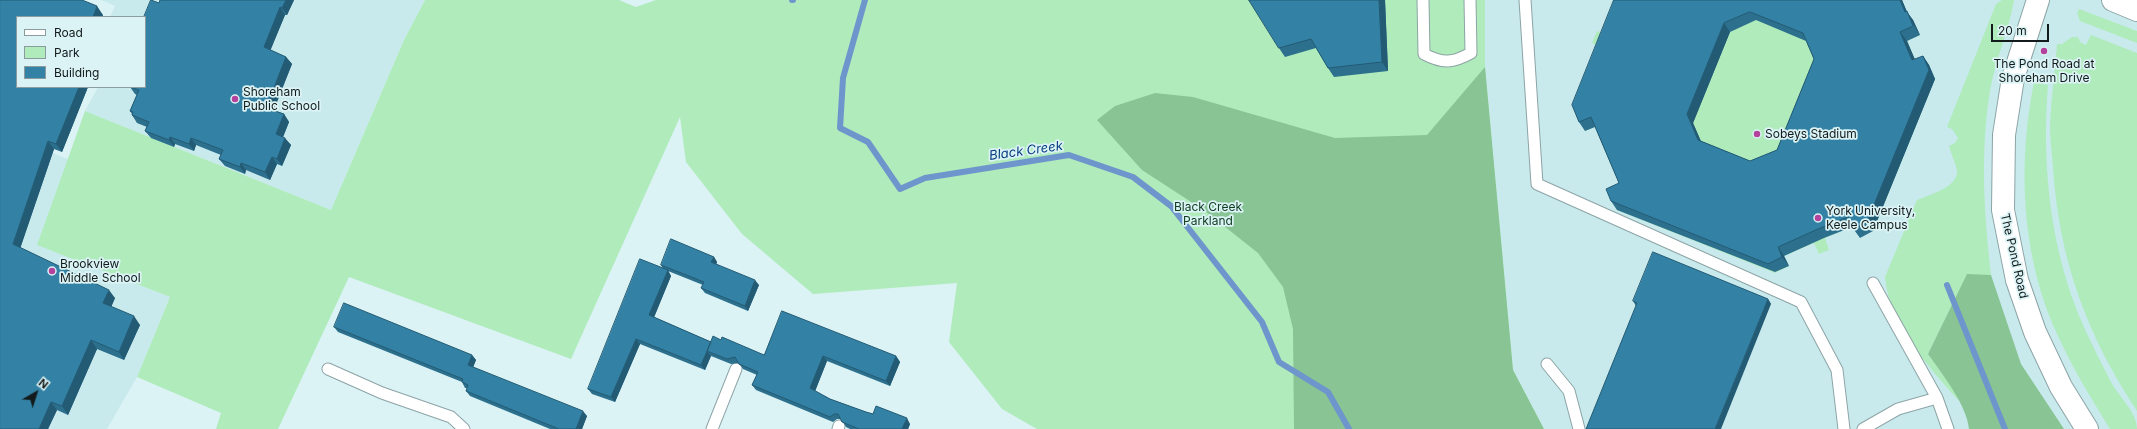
<!DOCTYPE html>
<style>
body{margin:0}
#map{position:relative;width:2137px;height:429px;overflow:hidden;background:#dbf3f5;font-family:Inter,sans-serif}
canvas{display:block}
.legend{position:absolute;left:16px;top:16px;width:130px;height:72px;box-sizing:border-box;background:#dbf3f5;border:1px solid #8b9c9e;margin:0;padding:5px 7px;list-style:none;font-size:12px;color:#121a1b}
.legend li{display:flex;align-items:center;gap:8px;height:20px}
.legend b{width:20px;border:1px solid #8b9c9e}
.north{position:absolute;left:16px;top:373px;width:40px;height:40px;-webkit-text-stroke:3px #dbf3f5;paint-order:stroke;rotate:39deg;font-size:11px;font-weight:700;line-height:16px;text-align:center;color:#121a1b}
.north::after{content:'';display:block;margin:auto;width:14px;height:18px;background:#121a1b;clip-path:polygon(50% 0,100% 100%,50% 72%,0 100%)}
.scale{position:absolute;left:1991px;top:24px;width:58px;height:18px;box-sizing:border-box;border:2px solid #121a1b;border-top:0;padding-left:5px;font-size:12px;line-height:14px;white-space:nowrap;color:#121a1b;-webkit-text-stroke:3px #dbf3f5;paint-order:stroke}
</style>
<div id="map">
<canvas width="2137" height="429"></canvas>
<ul class="legend">
<li><b style="height:5px;background:#fff"></b>Road</li>
<li><b style="height:11px;background:#b0ebbb"></b>Park</li>
<li><b style="height:11px;background:#3382a5"></b>Building</li>
</ul>
<div class="north">N</div>
<div class="scale">20 m</div>
</div>
<script>
const ctx = document.querySelector('canvas').getContext('2d');
ctx.lineJoin = 'round';
function fillPath(path, color) { ctx.fillStyle = color; ctx.fill(path, 'evenodd'); }
function trace(path, color, width, dash) { ctx.strokeStyle = color; ctx.lineWidth = width; ctx.lineCap = dash ? 'butt' : 'round'; ctx.setLineDash(dash || []); ctx.stroke(path); }
function label(font, color, halo, rows, align = 'center') {
  ctx.font = font + ' Inter,sans-serif'; ctx.lineWidth = 3.5; ctx.setLineDash([]); ctx.textBaseline = 'middle'; ctx.strokeStyle = halo; ctx.fillStyle = color; for (const [text, x, y, turn = 0] of rows) {
    ctx.save(); ctx.translate(x, y); ctx.rotate((+turn || 0) * Math.PI / 180); ctx.textAlign = isNaN(turn) ? turn : align; if (halo) ctx.strokeText(text, 0, 0); ctx.fillText(text, 0, 0); ctx.restore();
  }
}
fillPath(new Path2D(`
 M101 0H425L404 40 331 210 85 111 98 87H145V17H110L115 6Z
 M1485 0H2137V429H1544L1513 370 1485 67Z
 M0 132 68 159 38 245 170 297 137 377 107 429H0Z`), '#c8eaed');
fillPath(new Path2D(`
 M425 0H619L636 7 656 0H1485V67L1513 370 1544 429H1037L1002 409 949 342 957 283 813 294 742 234 686 162 680 117 571 359 349 277 278 429H216L221 413 137 377 170 297 37 245 85 111 331 210 404 40Z
 M1625 0 1901 25 1913 20 1920 35 1907 41 1919 69 1935 79 1873 231 1854 226 1825 238 1829 250 1819 254 1814 243 1784 256 1789 266 1775 273 1617 210 1612 198 1625 192 1597 126 1585 131 1578 113 1604 48 1592 43 1597 31 1610 36Z
 M2002 0H2014C2009 31 1995 60 1990 91 1980 152 1984 213 1991 275H1967L1928 354 1955 391 1958 400C1927 364 1890 327 1885 277L1917 200C1929 195 1959 187 1957 170 1955 162 1951 154 1949 146L1955 143 1958 138 1952 129 1947 127 1996 4Z
 M2079 9 2137 31V43L2080 21 2077 13Z
 M2091 35 2137 53V411C2087 335 2059 260 2053 168 2052 154 2050 140 2050 126 2051 99 2055 71 2057 44H2062L2072 37H2078L2080 42 2086 45Z
 M2034 82 2048 85C2042 160 2049 237 2076 308 2086 334 2099 358 2111 382 2119 397 2137 412 2137 429H2110C2089 395 2069 362 2053 325 2021 249 2018 162 2034 82Z`), '#b0ebbb');
fillPath(new Path2D(`
 M1485 67 1513 370 1544 429H1294L1293 329 1283 287 1258 253 1205 211 1142 170 1097 120 1115 106 1155 93 1193 97 1335 138 1427 135Z
 M1967 274 1991 275 2021 364 2064 429H1969C1967 405 1942 374 1928 354Z`), '#88c494');
trace(new Path2D(`
 M792 0H793
 M865 0 843 78 840 128 868 142 900 189 925 178 1069 155 1133 177 1171 206 1262 322 1279 362 1328 392 1349 429
 M1947 285 2005 429`), '#6e95cc', 6);
const lane = new Path2D(`
 M1423 0 1424 54C1443 64 1453 63 1471 53L1470 0
 M1525 0 1537 184 1801 302 1837 370 1844 429
 M1873 283 1937 398 1948 429
 M1547 364 1569 391 1579 429
 M328 369 382 393 451 417 464 429
 M712 429 736 369
 M838 429 839 426
 M1863 429 1898 409 1937 398`);
const street = new Path2D(`
 M2113 0 2137 10`);
const secondary = new Path2D(`
 M2038 0 2013 78 2004 135 2003 210 2017 280 2035 332 2061 387 2087 429`);
trace(lane, '#8da4a6', 13);
trace(street, '#8da4a6', 24);
trace(secondary, '#8da4a6', 24);
trace(lane, '#fff', 11);
trace(street, '#fff', 22);
trace(secondary, '#fff', 22);
fillPath(new Path2D(`
 M0 0 103 15 102 17H17V87H88L62 152 54 149 20 248 115 298 111 307 140 325 124 360 97 349 68 415 57 410 48 429H0Z
 M294 0 287 15H285L270 50 286 57 292 64 273 110 284 114 289 122 283 137 291 145 282 166 277 164 270 180 246 170 245 174 225 166 219 159 221 155 196 145 194 151 175 144 174 147 151 138 145 131 147 127 137 123 132 115V114L130 111 137 95 135 94 130 87H145L159 3Z
 M1249 0H1385L1388 71 1334 77 1328 68 1316 48 1285 57 1279 48Z
 M1614 0H1902L1907 12 1913 20 1920 35 1907 41 1915 60 1923 56 1929 65 1935 79 1873 231 1860 238 1852 227 1824 238 1784 256 1789 266 1775 272 1617 210 1611 201 1619 183 1595 127 1585 131 1579 122ZM1756 20 1806 41 1814 59 1777 150 1750 161 1701 141 1693 123 1730 32Z
 M714 257 717 262 716 264 759 285 748 311 705 293 701 288 703 285 668 271 671 276 654 317 711 342 721 340 764 355 896 356 900 362 890 386 827 361 815 391 830 399 866 412 910 424 908 429H850L846 427 841 419H837L833 422 756 390 752 385 757 375 743 369 739 363 731 364 711 356 705 370 640 344 615 402 592 394 588 389 663 269 661 265Z
 M1768 299 1771 304 1636 306 1633 301Z
 M334 327 472 355 476 360 473 367 587 416 582 429H550L470 396 466 391 467 388H465L462 382 338 332Z`), '#2c708e');
fillPath(new Path2D(`
 M286 0H294L287 15 282 8Z
 M1379 0H1385L1388 71 1382 62Z
 M1900 0H1902L1907 12 1913 20 1920 35 1905 12Z
 M97 6 103 15 102 17H93Z
 M280 7 285 15 269 54 264 47Z
 M1724 23 1730 32 1693 123 1704 149 1698 140 1687 114Z
 M1900 32 1907 41 1919 69 1912 60Z
 M1923 56 1929 65 1935 79 1873 231 1867 222Z
 M286 57 292 64 272 115 266 108Z
 M79 87H88L62 152 56 144Z
 M284 114 289 122 281 142 276 134Z
 M170 137 175 144 174 147 169 140Z
 M191 138 196 145 194 151 189 144Z
 M285 138 291 145 282 166 277 159Z
 M48 141 54 149 19 252 13 244Z
 M272 157 277 164 270 180 265 172Z
 M241 163 246 170 245 174 240 167Z
 M1778 247 1784 256 1789 266 1782 257Z
 M714 257 717 262 715 268 711 262Z
 M668 270 671 276 653 320 649 315Z
 M755 280 759 285 748 311 745 306Z
 M109 290 115 298 109 312 103 303Z
 M1768 299 1771 304 1721 429H1715Z
 M134 316 140 325 124 360 119 352Z
 M636 339 640 344 615 402 611 397Z
 M91 340 97 349 68 415 62 406Z
 M711 342 707 351 711 356 705 370 701 365Z
 M472 355 476 360 472 370 468 365Z
 M823 356 827 361 814 394 810 388Z
 M896 356 900 362 890 386 886 381Z
 M51 402 57 410 48 429H39Z
 M583 411 587 416 582 429H576Z
 M907 418 910 424 908 429H902Z`), '#245b74');
const building = new Path2D(`
 M0 0H82L97 6 93 17H17V87H79L56 144 48 141 13 244 109 290 103 303 134 316 119 352 91 340 62 406 51 402 39 429H0Z
 M151 0 159 3 160 0H286L282 8 280 7 264 47 286 57 266 108 284 114 276 134 285 138 277 159 272 157 265 172 241 163 240 167 219 159 223 150 191 138 189 144 170 137 169 140 145 131 149 122 132 115 133 112 130 111 139 90 130 87H145V17H144Z
 M1249 0H1379L1382 62 1328 68 1311 39 1279 48Z
 M1614 0H1900L1905 12 1907 11 1913 26 1900 32 1912 60 1923 56 1929 70 1867 222 1853 229 1848 217 1818 229 1778 247 1782 257 1768 264 1611 201 1606 189 1619 183 1591 117 1579 122 1572 105ZM1750 12 1803 33 1814 59 1777 150 1750 161 1698 140 1687 114 1724 23Z
 M671 239 714 257 711 262 755 280 745 306 701 288 704 282 661 265Z
 M1653 252 1768 299 1715 429H1586L1637 303 1633 301Z
 M640 259 668 270 649 315 711 342 701 365 636 339 611 397 588 389Z
 M344 303 472 355 468 365 583 411 576 429H559L466 391 468 385 462 382 463 379 334 327Z
 M782 311 896 356 886 381 823 356 810 388 830 399 866 412 873 414 876 406 907 418 902 429H859L842 422 838 414H834L830 417 752 385 758 372 739 364 735 357 727 359 707 351 713 336 721 340 722 337 764 355Z`);
fillPath(building, '#3382a5');
trace(building, '#245b74', 1);
for (const [x, y, r, color] of [
 [2044,51,4,"#b4429c"],
 [235,99,4,"#b4429c"],
 [1757,134,4,"#b4429c"],
 [1818,218,4,"#b4429c"],
 [52,271,4,"#b4429c"]
]) { const dot = new Path2D(); dot.arc(x, y, r, 0, 2 * Math.PI); ctx.fillStyle = color; ctx.fill(dot); trace(dot, '#dbf3f5', 1.5); }
label('12px', '#121a1b', '#dbf3f5', [
 ["The Pond Road at",2044,64,"center"],
 ["Shoreham Drive",2044,78,"center"],
 ["Shoreham",243,92],
 ["Public School",243,106],
 ["Sobeys Stadium",1765,134],
 ["York University,",1826,211],
 ["Keele Campus",1826,225],
 ["Brookview",60,264],
 ["Middle School",60,278]
], 'left');
label('12px', '#0c3a1b', '#dbf3f5', [
 ["Black Creek",1208,207],
 ["Parkland",1208,221]
]);
label('12px', '#121a1b', '#dbf3f5', [
 ["The Pond Road",2014,256,77]
]);
label('italic 13px', '#073d7f', '#dbf3f5', [
 ["Black Creek",1026,151,-8]
]);
</script>
